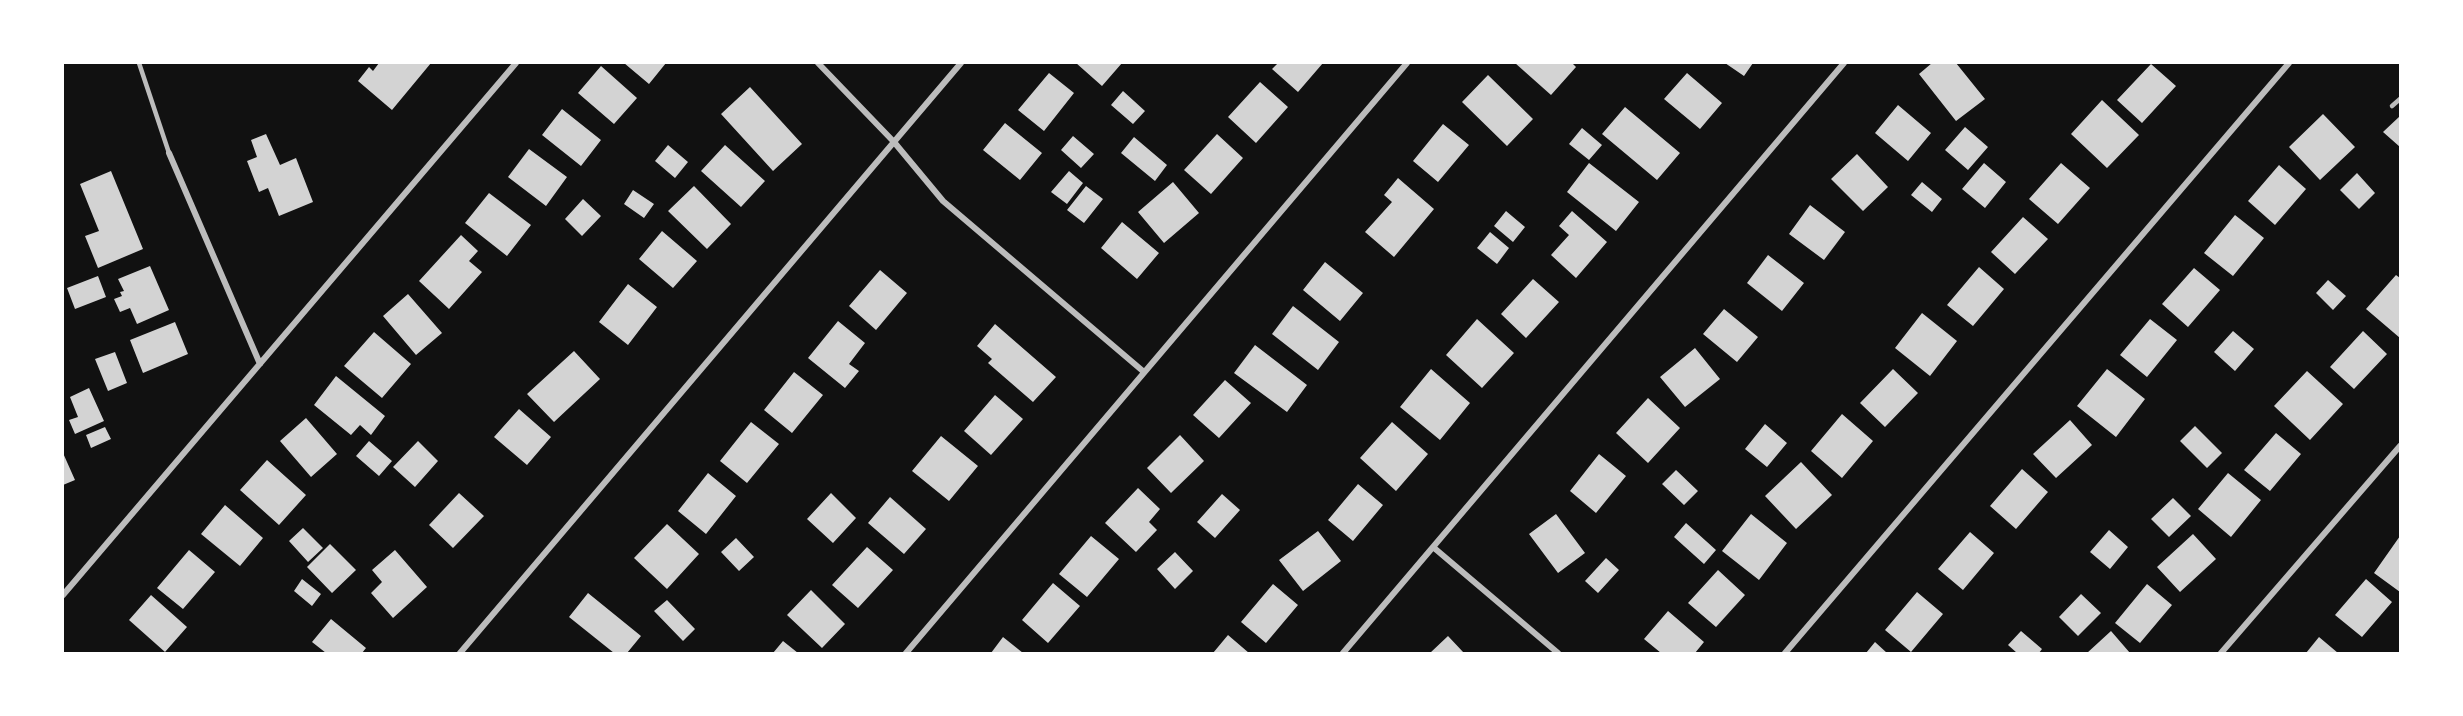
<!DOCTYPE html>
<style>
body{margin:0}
#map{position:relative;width:2463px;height:716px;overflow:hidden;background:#111;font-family:"Fira Sans",sans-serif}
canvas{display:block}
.frame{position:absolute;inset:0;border:64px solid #fff;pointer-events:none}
</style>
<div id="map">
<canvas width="2463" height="716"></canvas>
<div class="frame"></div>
</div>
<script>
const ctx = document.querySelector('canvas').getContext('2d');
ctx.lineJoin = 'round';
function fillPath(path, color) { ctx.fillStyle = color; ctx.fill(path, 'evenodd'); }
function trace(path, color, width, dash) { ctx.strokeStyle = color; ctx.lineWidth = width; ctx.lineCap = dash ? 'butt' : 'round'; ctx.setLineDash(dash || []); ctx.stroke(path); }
fillPath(new Path2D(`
 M379 63H431L392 110 358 81 369 67 373 71Z
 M624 63H666L649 84Z
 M1076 63H1122L1102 86Z
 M1278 63H1323L1298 92 1272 69Z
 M1515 63H1572L1576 67 1551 95Z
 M1725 63H1753L1744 76Z
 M1932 63H1956L1985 99 1956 121 1919 74Z
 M2151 64 2176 86 2142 123 2117 100Z
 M601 66 637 98 614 124 578 93Z
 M1049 73 1074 93 1044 131 1018 110Z
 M1687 73 1722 103 1700 129 1664 99Z
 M1488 75 1533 119 1507 146 1462 102Z
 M1260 82 1288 107 1256 143 1228 117Z
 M750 87 802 144 773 171 721 114Z
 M1123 91 1145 111 1133 124 1111 105Z
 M2102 100 2139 135 2107 168 2071 134Z
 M1898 105 1931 133 1908 161 1875 133Z
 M1625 107 1680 153 1657 180 1602 134Z
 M562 109 601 140 581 166 542 135Z
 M2323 114 2355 147 2320 180 2289 147Z
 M2400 116V147L2383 132Z
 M1005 123 1042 153 1020 180 983 150Z
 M1443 124 1469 145 1438 182 1413 161Z
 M1965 127 1988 147 1968 170 1945 150Z
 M1582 128 1602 145 1589 160 1569 144Z
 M266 134 280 165 296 158 313 202 279 216 268 188 259 192 247 161 257 157 251 140Z
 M1217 134 1243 158 1211 194 1184 170Z
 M1073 136 1094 154 1081 168 1061 150Z
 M1134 137 1167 165 1155 181 1121 153Z
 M668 145 688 162 675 178 655 161Z
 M725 145 765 181 741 207 701 171Z
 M529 149 567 177 546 206 508 177Z
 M1857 154 1888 187 1863 211 1831 179Z
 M1589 163 1639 202 1616 231 1567 192Z
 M1984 163 2006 182 1985 208 1962 189Z
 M2061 163 2090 188 2058 224 2029 199Z
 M2279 165 2306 189 2275 225 2248 201Z
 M111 171 143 249 98 268 85 236 99 231 80 184Z
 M1069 171 1083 183 1067 204 1051 192Z
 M2357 173 2375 193 2359 209 2340 190Z
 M1398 178 1434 209 1394 257 1365 232 1392 202 1384 195Z
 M1173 182 1199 213 1164 243 1138 212Z
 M1922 182 1942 199 1932 212 1911 195Z
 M694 186 731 224 707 249 668 211Z
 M1086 186 1103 199 1084 223 1067 210Z
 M633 190 654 204 644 218 624 204Z
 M489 193 531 225 507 256 465 223Z
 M583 199 601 216 582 236 565 219Z
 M1810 205 1845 232 1824 260 1789 234Z
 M1506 211 1525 227 1513 242 1494 226Z
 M1572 211 1607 242 1576 278 1551 255 1569 235 1559 226Z
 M2235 215 2264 238 2233 276 2204 253Z
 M2023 217 2048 239 2015 274 1991 252Z
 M1122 222 1159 253 1137 279 1101 248Z
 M662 231 697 261 673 288 639 259Z
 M1490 232 1509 248 1497 264 1477 248Z
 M461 235 478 251 469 261 482 272 449 309 419 281Z
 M1768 255 1804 283 1782 311 1747 283Z
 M1325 262 1363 293 1340 321 1303 290Z
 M150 266 169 310 137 324 130 308 120 312 114 299 122 296 120 292 124 291 118 279Z
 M1979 267 2004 289 1973 326 1947 305Z
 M2194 268 2220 290 2188 327 2162 304Z
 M880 270 907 293 876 330 849 306Z
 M2396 275 2400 278V338L2366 309Z
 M98 276 106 297 75 309 67 288Z
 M1533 279 1559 302 1526 338 1501 314Z
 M2328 280 2346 296 2333 310 2316 293Z
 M628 284 657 307 628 345 599 322Z
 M408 294 442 333 416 355 383 316Z
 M1293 306 1339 342 1318 370 1272 334Z
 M1724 309 1758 337 1737 362 1703 334Z
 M1922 313 1957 341 1930 376 1895 348Z
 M1477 319 1514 353 1482 388 1446 355Z
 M2150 319 2177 340 2147 377 2120 355Z
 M838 321 865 343 849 364 859 371 845 388 808 358Z
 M175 322 188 354 143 373 130 340Z
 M995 324 1056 377 1033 402 988 363 992 359 977 346Z
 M2233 331 2254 349 2235 371 2214 352Z
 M2363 331 2387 354 2354 389 2330 367Z
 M374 332 411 364 382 398 344 366Z
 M1255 345 1307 385 1287 412 1234 373Z
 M1695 348 1720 379 1685 407 1660 377Z
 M574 351 600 379 554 422 527 394Z
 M115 352 127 383 108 391 95 359Z
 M1431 369 1470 403 1440 440 1400 407Z
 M1893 369 1918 393 1885 427 1860 403Z
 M2107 369 2145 399 2116 437 2077 406Z
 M2307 371 2343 404 2310 440 2274 406Z
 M794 372 823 395 792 433 764 410Z
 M336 376 385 416 371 435 360 425 351 435 314 405Z
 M1225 380 1251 403 1219 438 1193 415Z
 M89 388 104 421 75 434 69 420 78 417 70 397Z
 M995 395 1023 419 991 455 964 431Z
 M1648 398 1680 428 1648 463 1616 433Z
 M519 409 551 437 527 465 494 437Z
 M1842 414 1873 441 1842 478 1811 451Z
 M306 418 337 454 311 477 280 441Z
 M2070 420 2092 445 2056 478 2033 454Z
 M751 422 779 444 747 483 720 461Z
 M1392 422 1428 454 1396 491 1360 458Z
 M1765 424 1787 443 1767 467 1745 449Z
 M2195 426 2222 453 2207 468 2180 441Z
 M105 427 111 439 91 448 86 435Z
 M2276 433 2301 454 2270 491 2244 470Z
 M1180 435 1204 461 1171 493 1147 468Z
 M941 436 978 466 949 501 912 471Z
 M369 441 392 461 379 476 356 456Z
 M418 441 438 461 415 487 393 467Z
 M63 453 75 480 63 485Z
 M1599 454 1626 476 1596 513 1570 491Z
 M267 460 306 495 279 525 240 490Z
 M1801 462 1832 495 1796 529 1765 496Z
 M2022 469 2048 492 2016 529 1990 506Z
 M1676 470 1698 491 1684 505 1662 484Z
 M708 473 736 496 706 534 678 511Z
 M2228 473 2261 500 2231 537 2198 509Z
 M1358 484 1383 505 1353 541 1328 520Z
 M1138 488 1160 509 1149 522 1157 530 1136 552 1105 523Z
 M459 493 484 516 453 548 429 525Z
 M831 493 856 518 833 543 807 519Z
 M1222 494 1240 510 1215 538 1197 522Z
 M890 497 926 529 904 554 868 523Z
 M2173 498 2191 516 2169 537 2151 519Z
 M225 505 263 538 240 566 201 534Z
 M1556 514 1585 553 1558 573 1529 534Z
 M1751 514 1787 543 1759 580 1722 551Z
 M1686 523 1716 550 1704 564 1674 537Z
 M667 524 699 554 667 589 634 558Z
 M303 528 323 548 308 562 289 541Z
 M2109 530 2128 547 2110 569 2090 552Z
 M1318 531 1341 561 1303 591 1279 560Z
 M1970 532 1994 553 1963 590 1938 569Z
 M2193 534 2216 559 2180 592 2157 567Z
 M1091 536 1119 559 1087 597 1059 574Z
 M2400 536V592L2374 573Z
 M736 538 754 557 739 571 721 552Z
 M330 544 356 570 332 593 307 567Z
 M867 547 893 570 858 608 832 585Z
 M189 550 215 572 183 609 157 588Z
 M395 550 427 587 393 618 371 593 382 582 372 570Z
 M1175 552 1193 571 1175 589 1157 569Z
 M1606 558 1619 570 1598 593 1585 581Z
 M1718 570 1745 595 1716 627 1688 603Z
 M302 579 321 594 312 606 294 591Z
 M2366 579 2392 602 2362 637 2335 615Z
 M1053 583 1080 606 1048 643 1022 620Z
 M1273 584 1298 605 1266 643 1241 622Z
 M2147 584 2172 605 2140 643 2115 623Z
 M811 590 845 624 822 648 787 615Z
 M1917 592 1943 614 1911 652 1885 630Z
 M588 593 641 636 627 653H614L569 617Z
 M2081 594 2101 613 2078 636 2059 617Z
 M151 595 187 627 165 652 129 620Z
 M667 600 695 629 683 641 654 611Z
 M1668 611 1704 642 1695 653H1661L1644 639Z
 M331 619 366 648 362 653H326L312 642Z
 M2021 631 2042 649 2039 653H2017L2008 645Z
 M2111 631 2130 653H2087Z
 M1228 635 1249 653H1213Z
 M1448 636 1464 653H1430Z
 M1003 637 1023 653H991Z
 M2319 637 2338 653H2306Z
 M783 641 798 653H773Z
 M1875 642 1887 653H1866Z`), '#d3d3d3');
trace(new Path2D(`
 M139 63 169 153
 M2392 106 2400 99`), '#bcbcbc', 4.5);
trace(new Path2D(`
 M818 63 894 142 943 201 1144 372
 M169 153 260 364
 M1433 547 1558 653
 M63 595 516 63
 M460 653 961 63
 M906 653 1407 63
 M1343 653 1844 63
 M1785 653 2289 63
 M2221 653 2400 446`), '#bcbcbc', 6);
</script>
